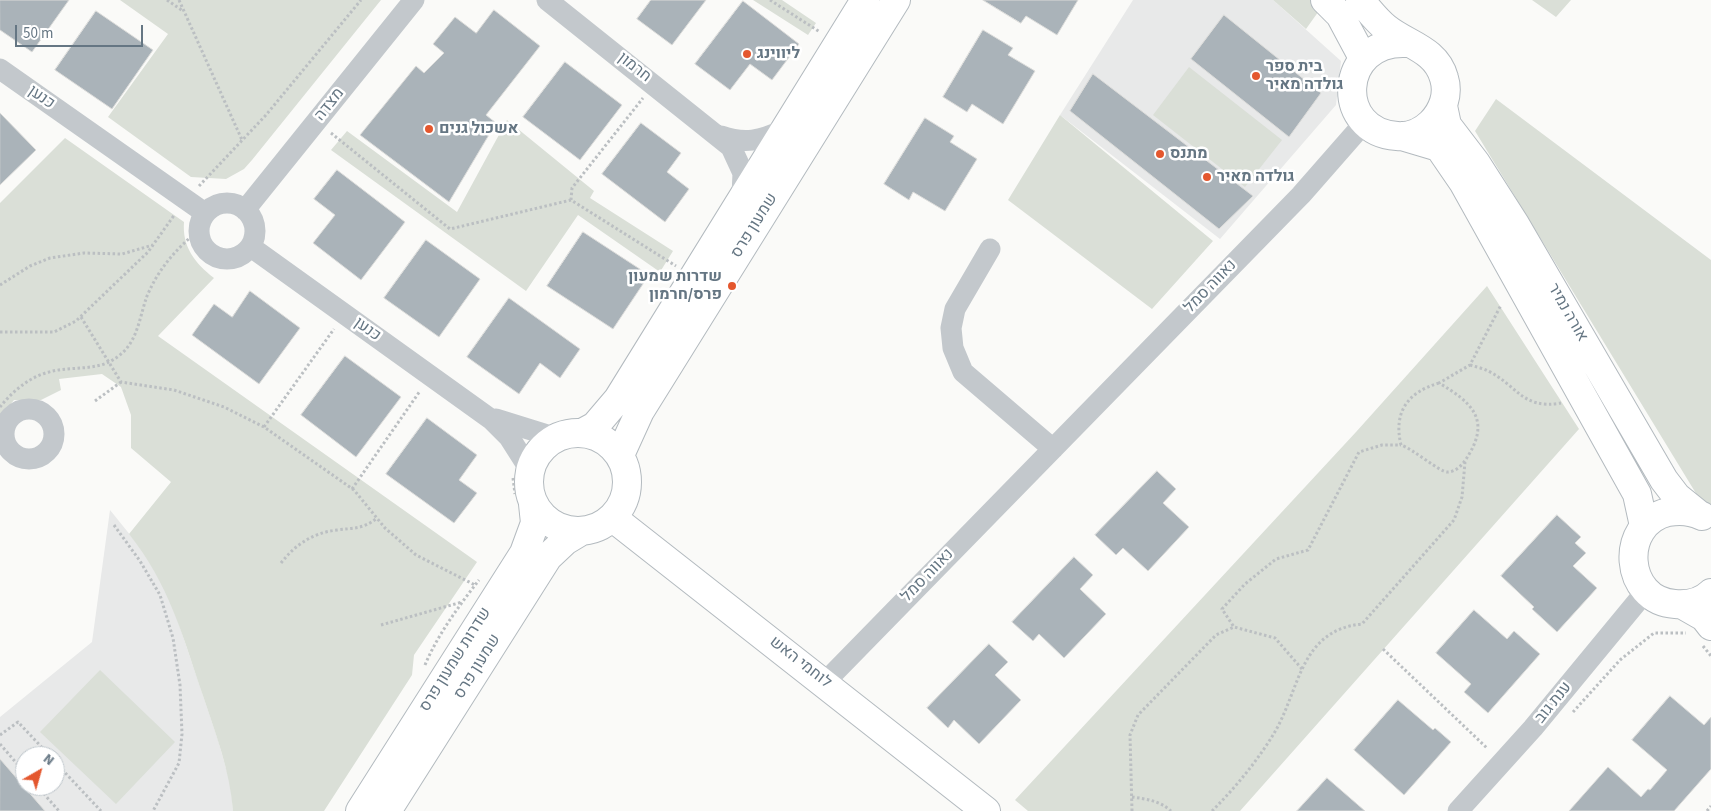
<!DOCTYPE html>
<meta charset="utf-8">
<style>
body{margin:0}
#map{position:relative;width:1711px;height:811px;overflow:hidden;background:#fafaf8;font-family:"Source Sans 3",sans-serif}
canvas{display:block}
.north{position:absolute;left:15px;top:746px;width:50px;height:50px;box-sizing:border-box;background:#fff;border:1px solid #c1c8cd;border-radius:50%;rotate:38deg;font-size:14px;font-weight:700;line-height:20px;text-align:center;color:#657683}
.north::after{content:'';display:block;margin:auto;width:18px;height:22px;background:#e4572e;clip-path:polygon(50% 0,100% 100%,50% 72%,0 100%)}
.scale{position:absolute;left:15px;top:25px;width:128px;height:22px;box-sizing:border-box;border:2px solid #657683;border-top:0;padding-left:6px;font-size:15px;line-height:18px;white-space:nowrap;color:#657683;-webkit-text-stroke:4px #fff;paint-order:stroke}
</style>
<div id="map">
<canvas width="1711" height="811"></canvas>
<div class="north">N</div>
<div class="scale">50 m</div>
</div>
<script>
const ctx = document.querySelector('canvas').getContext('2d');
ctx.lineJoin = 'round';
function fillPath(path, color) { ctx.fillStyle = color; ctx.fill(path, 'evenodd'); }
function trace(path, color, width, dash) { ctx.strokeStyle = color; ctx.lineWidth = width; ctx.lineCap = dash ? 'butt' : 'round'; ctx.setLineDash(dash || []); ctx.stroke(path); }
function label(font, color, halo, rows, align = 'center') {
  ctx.font = font + ' "Source Sans 3",Heebo,sans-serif'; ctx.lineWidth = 5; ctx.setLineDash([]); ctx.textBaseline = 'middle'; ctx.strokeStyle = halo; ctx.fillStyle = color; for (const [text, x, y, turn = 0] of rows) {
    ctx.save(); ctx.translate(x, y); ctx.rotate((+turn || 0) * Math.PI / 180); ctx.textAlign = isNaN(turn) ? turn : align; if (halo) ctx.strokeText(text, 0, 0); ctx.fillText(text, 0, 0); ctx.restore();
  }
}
fillPath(new Path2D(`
 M1133 0H1273L1341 61 1336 105 1220 239 1060 115Z
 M110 510 144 552 170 598 218 740 231 786 233 811H0V717L92 642ZM25 756H55V786H25Z`), '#e8e9e9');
fillPath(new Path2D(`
 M120 0H381L252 160 244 169 226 179 191 177 108 117 168 34Z
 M753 0H782L816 23 808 35Z
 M1273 0H1325L1326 1 1306 29Z
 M1532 0H1571L1556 17Z
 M1189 67 1282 140 1245 187 1153 115Z
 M1496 99 1711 260V518L1475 131Z
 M1060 115 1213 241 1152 309 1008 200Z
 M507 120 594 191 590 198 673 251 660 272 578 215 526 291 331 150 347 131 457 212Z
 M65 138 184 222C182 247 195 263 214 278L158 336 477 562 414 655 412 675 324 811H233C230 770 215 732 202 693 182 634 169 584 129 534L171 482 131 448V415L121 387 102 374 59 379 61 390 41 400H14L0 417V203Z
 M1487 286 1579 429 1240 811H1028L1015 800 1356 432Z
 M100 670 175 742 116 804 40 732Z`), '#dadfd7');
const building = new Path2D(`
 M0 0H69L32 52 0 30Z
 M651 0H706L672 45 637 19Z
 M983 0H1078L1057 35 1026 16 1021 23Z
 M743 1 799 44 772 80 750 64 730 90 695 64Z
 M494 10 540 46 486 115 496 123 449 202 360 135 416 66 424 73 444 53 433 44 455 17 476 33Z
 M96 11 153 50 112 109 55 70Z
 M1224 15 1321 93 1289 137 1191 59Z
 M983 30 1013 48 1008 55 1035 71 1003 124 972 104 967 112 943 97Z
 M565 62 622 105 580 160 523 117Z
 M1093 74 1253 196 1219 229 1070 111Z
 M0 113 36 150 0 185Z
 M925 118 954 136 950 142 977 159 945 211 913 192 909 200 884 184Z
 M641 123 681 153 667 172 689 189 665 222 602 174Z
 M337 170 405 222 361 280 313 243 335 215 314 199Z
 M583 232 649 275 613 329 547 286Z
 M426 240 480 279 439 337 384 298Z
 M250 291 300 328 259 384 192 335 214 304 232 317Z
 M509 298 580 349 560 378 540 363 519 394 467 357Z
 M345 356 401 397 356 457 301 415Z
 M427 418 477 455 459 480 477 493 454 523 386 474Z
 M1157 471 1176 489 1163 503 1189 527 1148 571 1123 548 1116 555 1095 535Z
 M1557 515 1581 537 1575 543 1586 553 1573 566 1597 588 1557 632 1532 609 1534 607 1501 576Z
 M1074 557 1093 575 1080 589 1106 614 1064 658 1039 634 1033 641 1012 622Z
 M1474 610 1507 639 1514 631 1540 654 1488 713 1464 692 1471 684 1436 653Z
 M989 644 1008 662 995 675 1021 700 979 744 954 720 948 728 927 708Z
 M1670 696 1704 725 1711 717V769L1674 811H1569L1608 767 1641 797 1648 789 1650 790 1667 770 1632 740Z
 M1398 700 1433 730 1435 728 1451 742 1404 795 1354 750Z
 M0 759 45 811H0Z
 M1327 778 1365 811H1297Z`);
fillPath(building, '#aab3b9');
trace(building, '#dcdcda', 1);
const secondary = new Path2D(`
 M1325 0 1340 15 1363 58
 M1360 0C1368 9 1376 20 1386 28 1407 45 1436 49 1444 78 1449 94 1443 111 1431 123 1422 132 1409 137 1397 136 1334 132 1338 41 1405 43
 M1443 106 1447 125 1476 163 1515 224 1664 480 1677 497 1698 514
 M1402 136 1439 147 1463 182 1637 494 1644 526
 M529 482a49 49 0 1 1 98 0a49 49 0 1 1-98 0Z
 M582 433 595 426 618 399 865 0
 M620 455 640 411 896 0
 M1702 516C1692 511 1679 510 1668 512 1618 524 1624 601 1675 604 1688 605 1702 602 1711 593
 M613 518 986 811
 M1683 605 1704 617 1711 626
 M360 811 524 553 535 523 533 504
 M387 811 548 557 565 541 580 532`);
trace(secondary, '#b3babf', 30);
trace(new Path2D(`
 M167 0 183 11
 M179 0 242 140
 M770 0 820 32
 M331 133 450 229 571 200 676 266
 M199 186 266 115 361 0
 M571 200 572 188 643 98
 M0 285 30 266 50 258 84 253 122 254 153 245
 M81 317 121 382 174 390 224 407 264 427 354 490 385 528 416 555 475 585
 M0 332H54L76 321 148 252 175 214
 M1470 365C1476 367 1483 368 1488 371 1517 385 1522 410 1561 403
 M1439 383C1408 392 1393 412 1401 445 1413 449 1440 472 1447 472 1457 472 1464 463 1468 456 1491 419 1471 402 1439 383L1470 365 1501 305
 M95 401 121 382
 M0 407C12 392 29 377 49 372 74 365 100 373 121 354 138 340 140 315 147 296 159 268 176 249 199 230
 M264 427 334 329
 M513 478 515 494
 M352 489 420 391
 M114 525 140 561 160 595 173 638 180 685 182 734 179 763 153 811
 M281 563C295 545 312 533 337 530 353 528 364 529 377 518
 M381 625 462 602
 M1703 646 1711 656
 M1383 649 1488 749
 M425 665C438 634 459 606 479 580
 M1302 669 1275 638 1234 627 1222 609 1245 584 1276 559 1308 550 1359 452 1382 445H1401
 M1573 712 1620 660 1654 633H1686
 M0 735 18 722 50 756
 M0 744 25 773
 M55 762 101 811
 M37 786 59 811
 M1132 797C1147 799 1160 801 1171 811
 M1132 811 1130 735 1138 715 1216 635 1234 627
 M1212 811C1236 787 1259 759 1276 730 1300 687 1301 630 1362 624L1454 520 1462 497 1465 462
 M1707 811 1711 806`), '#bbbfc2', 3, [2.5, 2.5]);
trace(new Path2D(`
 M547 0 731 147 743 173 742 196
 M0 69 205 213
 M721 136C744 144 761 141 783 130
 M199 231a28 28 0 1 1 56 0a28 28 0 1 1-56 0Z
 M245 210 414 0
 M251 247 492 420 509 437 530 470
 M990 249 955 309 951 328 953 348 963 372 1053 449
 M4 434a25 25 0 1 1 50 0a25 25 0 1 1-50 0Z
 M496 419 557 438
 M825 682 1301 195 1365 122
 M1458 811 1533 728 1646 591`), '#c3c8cc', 21);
trace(secondary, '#fff', 28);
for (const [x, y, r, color] of [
 [747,54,5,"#e4572e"],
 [1256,76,5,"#e4572e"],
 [429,129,5,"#e4572e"],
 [1160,154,5,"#e4572e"],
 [1207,177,5,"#e4572e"],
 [732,286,5,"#e4572e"]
]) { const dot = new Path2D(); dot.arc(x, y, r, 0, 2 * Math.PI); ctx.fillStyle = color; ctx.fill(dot); trace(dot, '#fff', 2); }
label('bold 16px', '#657683', '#fff', [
 ["ליווינג",757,54],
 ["בית ספר",1266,67],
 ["גולדה מאיר",1266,85],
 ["אשכול גנים",439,129],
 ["מתנס",1170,154],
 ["גולדה מאיר",1217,177],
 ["שדרות שמעון",722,277,"right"],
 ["פרס/חרמון",722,295,"right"]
], 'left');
label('16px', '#657683', '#fff', [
 ["חרמון",634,68,38],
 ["כנען",41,98,35],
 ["מצדה",330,105,-51],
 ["שמעון פרס",755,226,-58],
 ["נאווה סמל",1211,287,-46],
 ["אורה נמיר",1567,313,60],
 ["כנען",367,330,36],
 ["נאווה סמל",928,576,-46],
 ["שדרות שמעון פרס",456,660,-58],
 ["לוחמי האש",800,663,38],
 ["שמעון פרס",478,667,-58],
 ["ענת גוב",1554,703,-51]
]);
</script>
